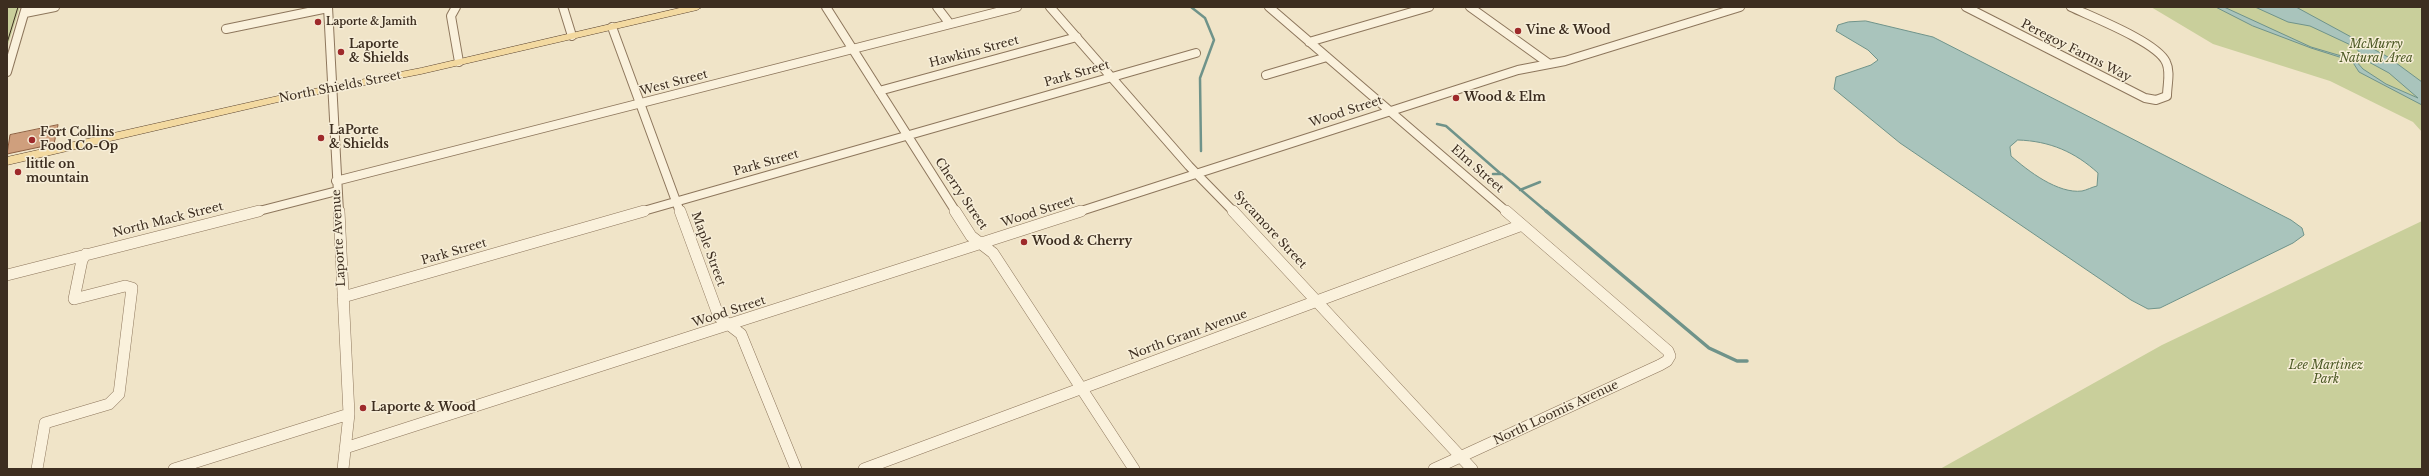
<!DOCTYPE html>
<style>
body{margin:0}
#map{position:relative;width:2429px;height:476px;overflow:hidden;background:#f0e4c8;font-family:"Libre Baskerville",serif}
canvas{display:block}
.frame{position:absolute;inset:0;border:8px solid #3d2e20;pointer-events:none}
</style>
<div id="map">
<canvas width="2429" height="476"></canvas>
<div class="frame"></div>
</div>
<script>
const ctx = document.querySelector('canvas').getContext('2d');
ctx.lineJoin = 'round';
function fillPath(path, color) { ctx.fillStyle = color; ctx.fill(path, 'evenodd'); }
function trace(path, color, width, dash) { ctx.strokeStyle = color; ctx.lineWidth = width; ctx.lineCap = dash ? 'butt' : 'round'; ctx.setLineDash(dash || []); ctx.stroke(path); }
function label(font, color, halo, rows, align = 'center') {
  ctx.font = font + ' "Libre Baskerville",serif'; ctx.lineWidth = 3; ctx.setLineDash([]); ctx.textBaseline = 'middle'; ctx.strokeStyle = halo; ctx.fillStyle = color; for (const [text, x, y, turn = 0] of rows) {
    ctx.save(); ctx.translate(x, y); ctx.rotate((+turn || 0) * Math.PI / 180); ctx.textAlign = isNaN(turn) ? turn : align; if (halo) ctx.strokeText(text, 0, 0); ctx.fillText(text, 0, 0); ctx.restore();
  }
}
fillPath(new Path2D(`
 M8 7H20L7 48V9Z
 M2151 7H2417L2422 9V132L2413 122 2330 81 2213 44Z
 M2422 221V469H1940L2162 345Z`), '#c9cf9b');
const water = new Path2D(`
 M2216 7H2224L2311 47 2355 60 2363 69 2386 84 2418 98 2389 73 2367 61 2355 47 2310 26 2288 22 2255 7H2296L2388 57 2422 82V105L2359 72 2352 61 2311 48 2253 26Z
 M1866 21 1933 37 2291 220 2302 228 2304 235 2293 243 2160 308 2148 309 2131 300 1900 143 1834 89 1836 77 1871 65 1878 60 1868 50 1836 31 1838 25 1848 22ZM2018 140C2050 141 2075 152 2098 173L2097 186C2092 187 2087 190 2082 191 2058 194 2028 171 2011 156L2010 147Z`);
fillPath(water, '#a9c4bc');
trace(water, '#6f938a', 1);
trace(new Path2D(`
 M1191 7 1205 18 1214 40 1200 78 1201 151
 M1437 124 1446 126 1501 174
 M1493 174H1502L1547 212
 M1520 190 1540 182`), '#6f938a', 2.5);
trace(new Path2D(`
 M1546 211 1709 348 1737 361H1747`), '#6f938a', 3.5);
const building = new Path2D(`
 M58 125 54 144 7 154 10 135Z`);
fillPath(building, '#cf9f7d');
trace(building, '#8d5f41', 1);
const minorFar1 = new Path2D(`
 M328 7 339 212
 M456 7 451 16 459 62
 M563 7 572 36
 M826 7 956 212
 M937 7 950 24
 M1050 7 1189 166 1234 212
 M1269 7 1507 212
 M1470 7 1548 63
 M1966 7 2145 98 2156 100 2167 96C2167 85 2171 72 2166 62 2157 42 2092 17 2071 7
 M25 13 55 7
 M612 27 680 212
 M226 29 328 8
 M1309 42 1429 7
 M7 72 26 7
 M1266 75 1327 57
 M879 91 1077 37
 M336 181 1017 7
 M255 212 337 191
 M640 212 1196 53
 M1078 212 1518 70 1565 61 1740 7`);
const minor = new Path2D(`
 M339 211 349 414 343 469
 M680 211 719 317 741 334 796 469
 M955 211 971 236 993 253 1134 469
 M1233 211 1472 469
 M7 275 259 211
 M343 297 644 211
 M345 448 1081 211
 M37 469 45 423 109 404 119 394 132 288 125 286 74 299 82 260 86 254
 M174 469 349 414
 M864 469 1522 225
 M1434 469 1660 365 1667 361 1670 356 1668 351 1506 211`);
const major = new Path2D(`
 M684 7H702L697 10 421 74 278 102 7 165V157L278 96 421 68Z`);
trace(minorFar1, '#8d765c', 10);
trace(minor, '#8d765c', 12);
trace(major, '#5b4430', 1);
trace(minorFar1, '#faf1dc', 8);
trace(minor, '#faf1dc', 11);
fillPath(major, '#f3d9a0');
trace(new Path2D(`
 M7 43 18 7`), '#3d2e20', 1);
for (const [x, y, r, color] of [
 [318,22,4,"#9e2a2b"],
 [1518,31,4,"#9e2a2b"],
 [341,52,4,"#9e2a2b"],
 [1456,98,4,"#9e2a2b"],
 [321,138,4,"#9e2a2b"],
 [32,140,4,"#9e2a2b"],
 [18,172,4,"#9e2a2b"],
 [1024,242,4,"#9e2a2b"],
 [363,408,4,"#9e2a2b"]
]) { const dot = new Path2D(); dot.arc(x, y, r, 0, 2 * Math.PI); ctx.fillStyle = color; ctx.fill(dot); trace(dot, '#f7eed8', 1.5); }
label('bold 10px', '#3d2e20', '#f7eed8', [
 ["Laporte & Jamith",326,22]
], 'left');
label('bold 12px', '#3d2e20', '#f7eed8', [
 ["Vine & Wood",1526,31],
 ["Laporte",349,45],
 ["& Shields",349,59],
 ["Wood & Elm",1464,98],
 ["LaPorte",329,131],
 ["& Shields",329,145],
 ["Fort Collins",40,133],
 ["Food Co-Op",40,147],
 ["little on",26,165],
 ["mountain",26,179],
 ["Wood & Cherry",1032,242],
 ["Laporte & Wood",371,408]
], 'left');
label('italic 12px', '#4d5a26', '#f7eed8', [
 ["McMurry",2376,45],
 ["Natural Area",2376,59],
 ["Lee Martinez",2326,366],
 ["Park",2326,380]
]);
label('12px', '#3d2e20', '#f7eed8', [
 ["Peregoy Farms Way",2076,51,27],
 ["Hawkins Street",974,52,-15],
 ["Park Street",1077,74,-16],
 ["West Street",674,83,-15],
 ["North Shields Street",340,87,-11],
 ["Wood Street",1346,112,-18],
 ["Park Street",766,163,-16],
 ["Elm Street",1477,169,41],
 ["Cherry Street",961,194,56],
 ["Wood Street",1038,212,-18],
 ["North Mack Street",168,220,-14],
 ["Sycamore Street",1270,230,47],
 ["Laporte Avenue",339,238,-93],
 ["Maple Street",708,249,70],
 ["Park Street",454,252,-16],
 ["Wood Street",729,312,-18],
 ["North Grant Avenue",1188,335,-20],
 ["North Loomis Avenue",1556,413,-25]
]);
</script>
